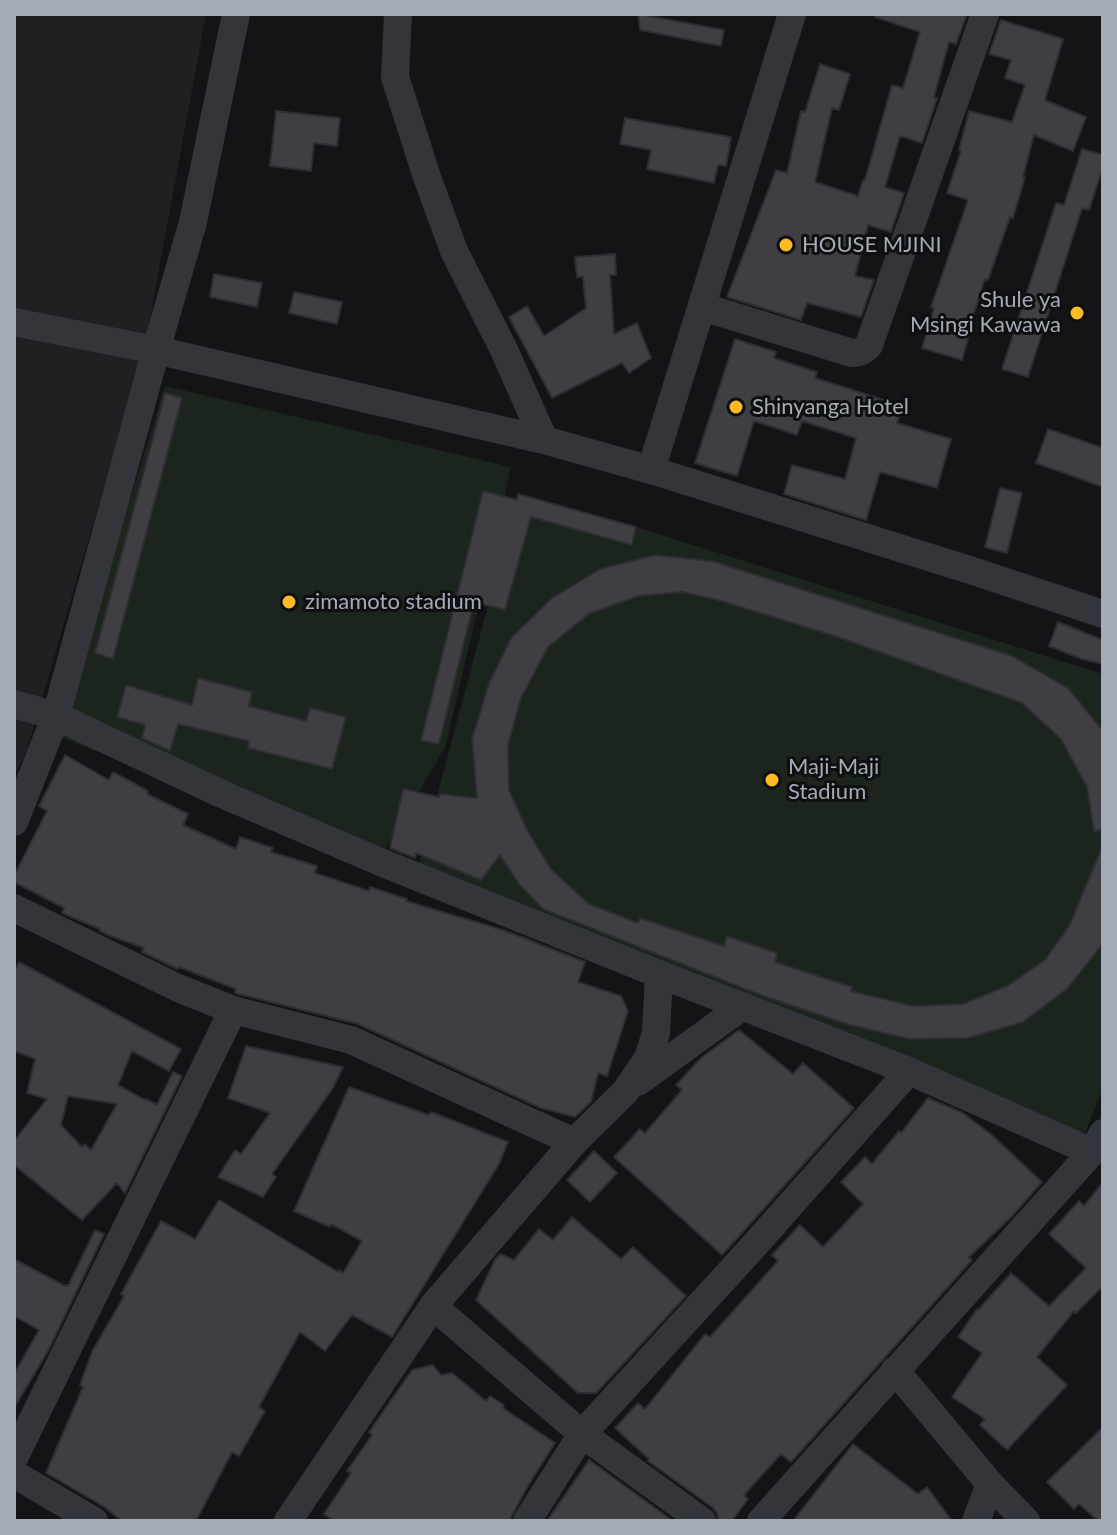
<!DOCTYPE html>
<style>
body{margin:0}
#map{position:relative;width:1117px;height:1535px;overflow:hidden;background:#141416;font-family:Lato,sans-serif}
canvas{display:block}
.frame{position:absolute;inset:0;border:16px solid #a4aab7;pointer-events:none}
</style>
<div id="map">
<canvas width="1117" height="1535"></canvas>
<div class="frame"></div>
</div>
<script>
const ctx = document.querySelector('canvas').getContext('2d');
ctx.lineJoin = 'round';
function fillPath(path, color) { ctx.fillStyle = color; ctx.fill(path, 'evenodd'); }
function trace(path, color, width, dash) { ctx.strokeStyle = color; ctx.lineWidth = width; ctx.lineCap = dash ? 'butt' : 'round'; ctx.setLineDash(dash || []); ctx.stroke(path); }
function label(font, color, halo, rows, align = 'center') {
  ctx.font = font + ' Lato,sans-serif'; ctx.lineWidth = 6; ctx.setLineDash([]); ctx.textBaseline = 'middle'; ctx.strokeStyle = halo; ctx.fillStyle = color; for (const [text, x, y, turn = 0] of rows) {
    ctx.save(); ctx.translate(x, y); ctx.rotate((+turn || 0) * Math.PI / 180); ctx.textAlign = isNaN(turn) ? turn : align; if (halo) ctx.strokeText(text, 0, 0); ctx.fillText(text, 0, 0); ctx.restore();
  }
}
fillPath(new Path2D(`
 M14 14H206L145 345 27 750 14 777Z`), '#202023');
fillPath(new Path2D(`
 M165 386 511 467 445 748 378 861 57 736Z
 M518 494 636 527 1103 674V1088L1084 1135 413 885Z`), '#1b241d');
const building = new Path2D(`
 M638 14 724 30 721 46 640 30Z
 M875 14H967L956 44 949 42 934 97 937 98 922 143 900 136 885 187 904 193 891 232 868 225 855 276 874 280 861 317 807 303 801 320 727 297 776 170 787 173 801 111 805 112 820 64 850 74 839 110 832 108 815 182 858 196 863 180H865L892 85 903 88 920 32 875 17Z
 M1001 20 1063 39 1045 100 1086 117 1073 151 1034 135 1023 177H1025L1013 218 1010 217 988 280 985 279 969 328H971L962 360 922 348 934 308 931 307 968 200 947 193 961 151 959 150 969 111 1012 122 1025 85 1005 78 1011 60 989 54Z
 M276 111 340 118 337 146 314 143 311 171 270 166Z
 M625 118 731 137 726 166 718 165 714 183 647 169 651 150 620 144Z
 M1082 149 1103 155V167L1089 210 1082 208 1028 377 1002 369 1056 203 1064 205Z
 M615 254 616 275H610L614 334 637 323 651 358 629 373 622 363 552 398 509 317 527 306 544 336 586 308 583 277H577L575 257Z
 M214 274 262 283 257 307 210 297Z
 M294 292 342 302 337 324 289 313Z
 M735 339 776 352 774 358 817 372 815 378 903 406 897 423 951 439 937 488 880 472 866 520 784 494 792 465 845 479 856 438 802 421 797 435 754 421 737 476 695 463Z
 M165 393 182 398 113 659 95 653Z
 M1048 429 1103 448V487L1036 463Z
 M1000 488 1022 493 1007 553 985 547Z
 M483 491 517 500 518 494 636 527 632 545 531 517 505 610 474 602 439 744 421 740Z
 M655 555 712 561 1012 656 1068 688 1103 731V830L1094 831 1087 787 1061 739 1022 703 838 637 718 600 682 592 638 596 589 614 548 647 521 698 508 745 509 790 528 832 551 869 589 904 638 923 640 918 724 946 727 936 777 953 775 962 852 987 851 991 913 1006 963 1004 1007 986 1045 960 1069 926 1103 845V940L1101 946 1067 989 1023 1022 968 1038 909 1039 847 1024 763 996 543 909 519 884 500 855 481 880 416 853 415 858 390 848 403 789 439 797 440 794 477 798 472 739 489 683 511 638 552 598 600 569Z
 M1058 622 1103 640V664L1082 659 1049 646Z
 M198 678 252 692 249 706 306 721 310 708 346 717 332 769 248 748 249 741 178 724 170 751 142 738 145 725 117 717 126 685 192 705Z
 M65 755 109 780 113 772 148 791 147 794 188 814 183 825 236 849 240 837 273 848 271 852 317 866 315 873 369 891 370 887 407 899 406 901 506 931 585 962 578 982 621 996 628 1011 607 1076 598 1073 591 1102 575 1117 541 1108 358 1024 235 993 236 989 179 967 178 969 142 952 144 948 108 935 100 931V929L62 913 64 908 14 882V876L47 811 39 806Z
 M19 962 181 1049 169 1071 132 1051 118 1085 145 1100 146 1099 157 1105 173 1072 182 1076 125 1193 117 1183 82 1220 14 1165V1141L47 1099 27 1093 35 1059 14 1051V972ZM68 1096 117 1104 91 1150 85 1144 82 1147 61 1125Z
 M739 1030 793 1074 803 1063 854 1108 722 1255 614 1157 640 1129 645 1133 682 1090 676 1085 701 1058Z
 M246 1046 343 1067 333 1088 272 1174 276 1177 263 1197 218 1177 235 1150 241 1154 270 1113 228 1098Z
 M349 1087 429 1115 431 1112 508 1142 499 1164 392 1337 352 1315 325 1351 300 1332 259 1407 265 1411 239 1456 232 1452 196 1521H122L103 1506 46 1473 83 1387 80 1385 92 1352 124 1296 121 1294 161 1221 195 1239 219 1200 338 1272 339 1270 343 1273 362 1241 331 1224 330 1227 294 1211Z
 M928 1098 963 1113 993 1136 1042 1182 1011 1217 969 1257 972 1260 791 1462 781 1454 744 1495 748 1499 732 1521H719L717 1513 712 1507 648 1461 649 1459 615 1428 638 1403 645 1409 705 1334 710 1337 778 1261 772 1255 800 1225 823 1247 863 1204 841 1182 865 1157 872 1164 899 1131 901 1133Z
 M594 1151 617 1173 590 1202 567 1180Z
 M1103 1182V1286L1076 1313 1074 1311 1037 1357 1067 1385 1007 1450 980 1425 985 1419 952 1397 982 1353 958 1337 977 1309 978 1310 1011 1273 1049 1306 1086 1268 1049 1234 1079 1201 1084 1206Z
 M572 1217 621 1259 633 1247 686 1296 596 1393H578L476 1300 495 1260 500 1254 514 1260 539 1229 553 1240Z
 M95 1230 104 1234 48 1351 14 1408V1374L39 1330 14 1316V1259L65 1286 66 1285 68 1286Z
 M433 1365 441 1375 452 1373 486 1401 490 1396 504 1405 503 1408 555 1443 529 1484 509 1521H334L324 1514 351 1473 347 1471 372 1435 369 1432 412 1370Z
 M1103 1427V1521H1098L1079 1504 1074 1509 1047 1482Z
 M853 1444 918 1494 927 1487 952 1521H793Z
 M589 1460 673 1521H547Z`);
fillPath(building, '#3e3e43');
trace(building, '#2e2d32', 2);
trace(new Path2D(`
 M398 14 395 77 427 177 454 251 504 350 544 440
 M703 307 852 353C860 353 863 351 869 345L985 14
 M14 322 156 350 544 440 651 470 973 571 1103 614
 M651 470 792 14
 M14 704 56 716 224 795 378 861 659 974 909 1071 1092 1152
 M14 822 56 716 156 350 193 222 236 14
 M14 908 178 988 233 1010 351 1040 574 1142
 M638 1082 743 1006
 M433 1306 582 1434 702 1521
 M895 1370 990 1484 1026 1521
 M14 1458 233 1010
 M14 1474 94 1521
 M288 1521 433 1306 574 1142 625 1092 648 1058 656 1033 659 974
 M527 1521 582 1434 752 1248 909 1071
 M761 1521 1092 1152 1103 1133
 M976 1521 990 1484`), '#34353b', 28);
for (const [x, y, r, color] of [
 [786,245,8,"#fdba24"],
 [1077,313,8,"#fdba24"],
 [736,407,8,"#fdba24"],
 [289,602,8,"#fdba24"],
 [772,780,8,"#fdba24"]
]) { const dot = new Path2D(); dot.arc(x, y, r, 0, 2 * Math.PI); ctx.fillStyle = color; ctx.fill(dot); trace(dot, '#0f0f11', 3); }
label('22px', '#a4aab7', '#0f0f11', [
 ["HOUSE MJINI",802,245],
 ["Shule ya",1061,300,"right"],
 ["Msingi Kawawa",1061,325,"right"],
 ["Shinyanga Hotel",752,407],
 ["zimamoto stadium",305,602],
 ["Maji-Maji",788,767],
 ["Stadium",788,792]
], 'left');
</script>
